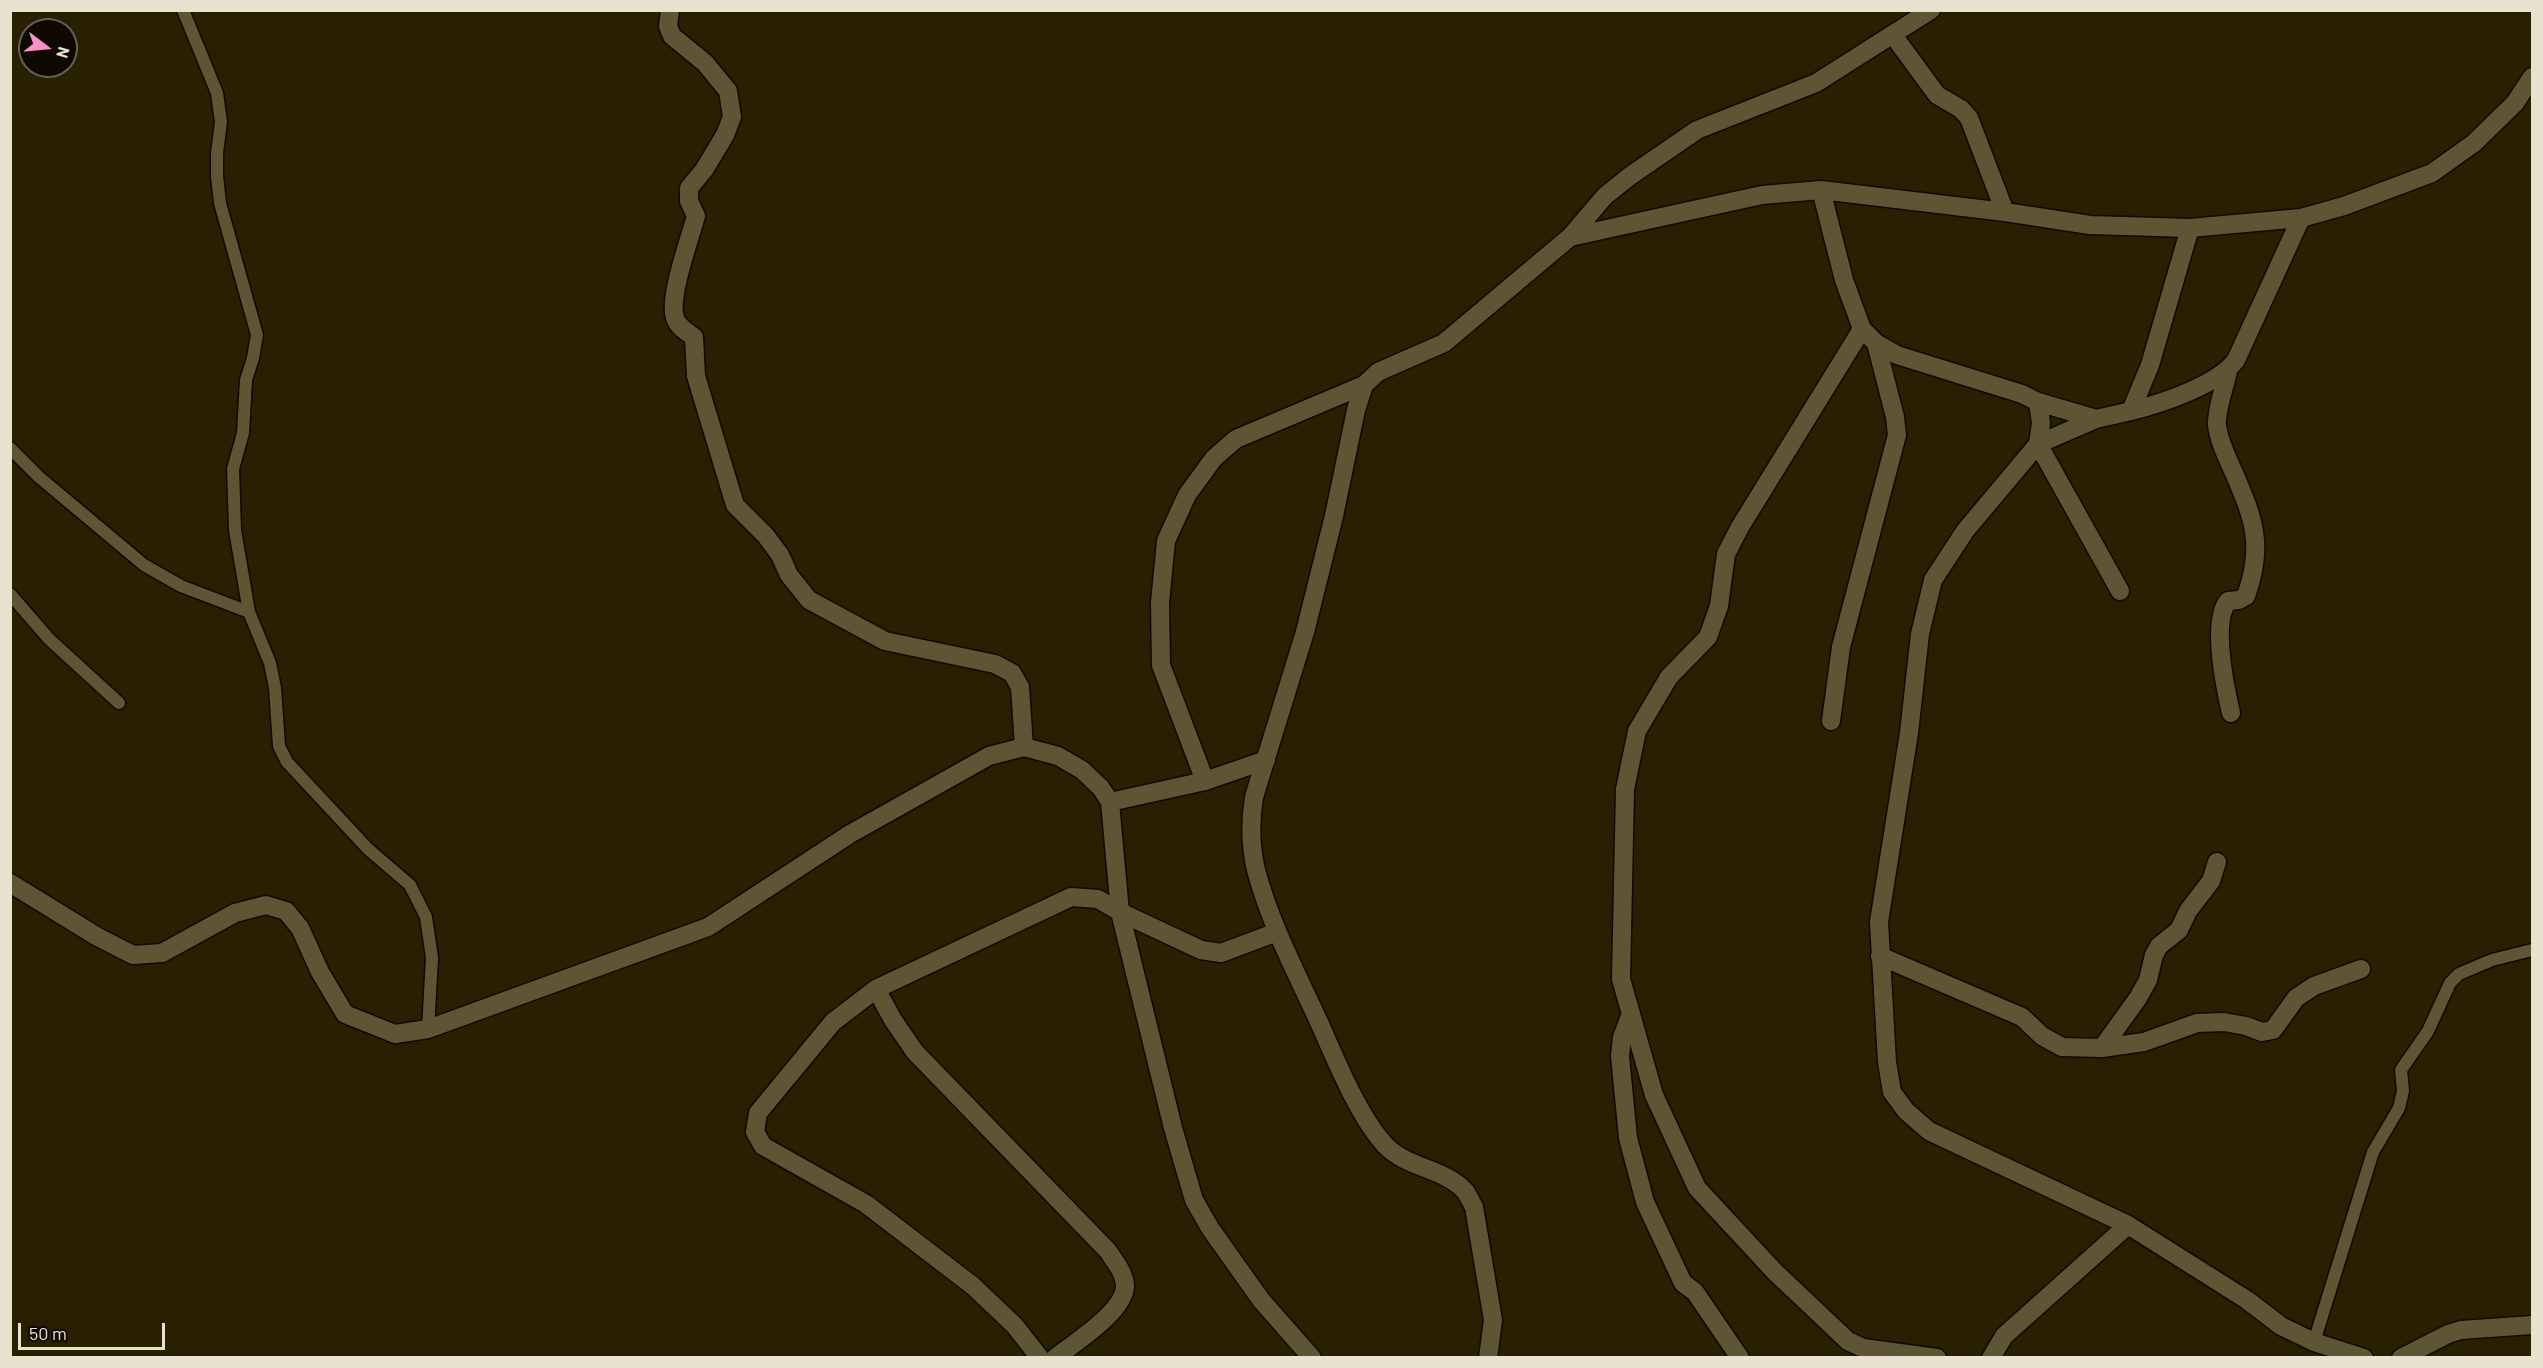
<!DOCTYPE html>
<style>
body{margin:0}
#map{position:relative;width:2543px;height:1368px;overflow:hidden;background:#282001;font-family:Barlow,sans-serif}
canvas{display:block}
.frame{position:absolute;inset:0;border:12px solid #e8e3d1;pointer-events:none}
.north{position:absolute;left:18px;top:18px;width:60px;height:60px;box-sizing:border-box;background:#0e0a02;border:2px solid #656155;border-radius:50%;rotate:106deg;font-size:16px;font-weight:700;line-height:24px;text-align:center;color:#e8e3d1}
.north::after{content:'';display:block;margin:auto;width:21px;height:27px;background:#f890cb;clip-path:polygon(50% 0,100% 100%,50% 72%,0 100%)}
.scale{position:absolute;left:18px;top:1323px;width:147px;height:27px;box-sizing:border-box;border:3px solid #e8e3d1;border-top:0;padding-left:8px;font-size:18px;line-height:21px;white-space:nowrap;color:#e8e3d1;-webkit-text-stroke:4px #0e0a02;paint-order:stroke}
</style>
<div id="map">
<canvas width="2543" height="1368"></canvas>
<div class="frame"></div>
<div class="north">N</div>
<div class="scale">50 m</div>
</div>
<script>
const ctx = document.querySelector('canvas').getContext('2d');
ctx.lineJoin = 'round';
function trace(path, color, width, dash) { ctx.strokeStyle = color; ctx.lineWidth = width; ctx.lineCap = dash ? 'butt' : 'round'; ctx.setLineDash(dash || []); ctx.stroke(path); }
const lane = new Path2D(`
 M183 10 217 93 221 122 217 153V176L220 203 257 335 253 358 246 380 243 433 233 469 235 530 249 612 270 663 275 688 279 746 287 762 368 849 410 885 426 917 432 958 428 1029
 M10 448 39 477 144 565 181 586 249 612
 M10 594 49 639 119 703
 M2314 1342 2373 1152 2399 1108 2403 1091 2401 1070 2428 1031 2450 983 2459 974 2492 960 2532 950`);
const street = new Path2D(`
 M670 10 668 26 672 36 705 63 728 91 732 117 725 135 704 170 689 188V201L696 216C690 238 668 298 675 318 678 327 687 332 694 337L696 376 735 505 766 536 780 555 789 575 809 600 885 641 995 664 1012 673 1020 687 1024 747
 M1893 35 1937 95 1961 109 1969 118 2005 212
 M1821 190 1844 280 1862 329 1876 343 1897 355 2022 394 2038 402 2041 423 2038 444 1965 531 1933 580 1920 634 1909 733 1879 922 1887 1062 1892 1092 1906 1111 1929 1131 2128 1225 2247 1300 2281 1326 2314 1342 2364 1358
 M1570 237 1605 196 1630 176 1697 130 1816 83 1931 10
 M1862 329 1740 527 1726 554 1719 606 1708 637 1669 677 1637 731 1625 789 1621 979 1654 1095 1697 1188 1775 1272 1848 1341 1863 1348 1937 1358
 M2228 371C2225 387 2216 409 2217 425 2219 442 2227 457 2234 473 2254 519 2264 546 2246 596L2239 600 2228 601C2211 622 2225 687 2231 713
 M2038 402 2096 419 2131 411 2150 365 2190 228
 M2131 411C2160 404 2218 385 2236 360L2301 218
 M2096 419 2038 444 2120 591
 M1831 721 1841 647 1897 435 1895 417 1876 343
 M1205 781 1161 665 1160 603 1166 541 1187 495 1214 458 1236 439 1364 385
 M1110 802 1205 781 1266 760
 M10 883 96 936 133 955 162 953 235 913 266 905 286 911 300 928 320 972 345 1014 395 1034 428 1029 708 927 850 834 989 756 1024 747 1058 756 1082 770 1101 788 1110 802 1120 912 1173 1128 1194 1200 1210 1228 1261 1300 1312 1358
 M1880 956 2022 1017 2042 1036 2062 1047 2102 1048 2144 1042 2197 1023 2224 1022 2246 1026 2262 1032 2273 1030 2296 998 2314 986 2361 969
 M876 989 893 1020 915 1052 1108 1251C1115 1262 1124 1272 1125 1285 1126 1311 1074 1343 1055 1358
 M1631 1014 1622 1037 1620 1056 1628 1138 1645 1202 1683 1283 1695 1292 1740 1358
 M2102 1048 2138 998 2148 980 2154 955 2159 946 2179 930 2188 911 2211 881 2217 862
 M1040 1358 1015 1326 973 1286 866 1204 763 1146 755 1132 758 1113 833 1022 876 989 1071 897 1098 899 1120 912 1201 950 1221 953 1277 932
 M1488 1358 1493 1320 1474 1207C1471 1202 1468 1195 1465 1191 1444 1168 1407 1168 1386 1146 1359 1118 1335 1058 1319 1022 1296 972 1270 923 1256 870 1250 845 1250 822 1254 797L1305 632 1334 516 1356 410 1364 385 1378 372 1444 343 1570 237 1762 195 1821 190 2005 212 2090 225 2190 228 2301 218 2344 206 2432 173 2474 143 2515 103 2532 77
 M1991 1358 2004 1336 2128 1225
 M2401 1358 2448 1334 2461 1330 2532 1325`);
trace(lane, '#100a00', 15);
trace(street, '#100a00', 21);
trace(lane, '#5e5535', 12);
trace(street, '#5e5535', 18);
</script>
